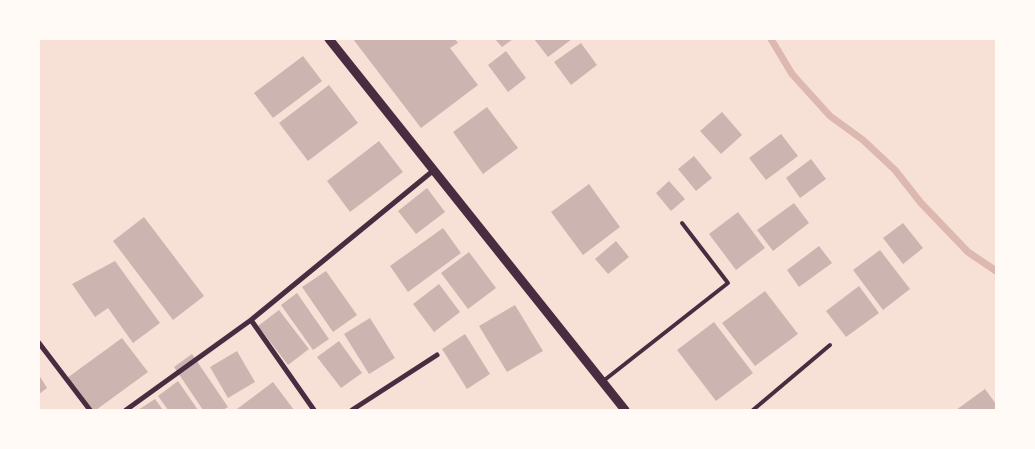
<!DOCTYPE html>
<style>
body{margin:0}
#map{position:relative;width:1035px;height:449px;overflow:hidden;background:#f7e1d7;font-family:Jost,sans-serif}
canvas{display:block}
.frame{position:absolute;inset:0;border:40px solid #fffaf5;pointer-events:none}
</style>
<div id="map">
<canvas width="1035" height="449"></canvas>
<div class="frame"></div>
</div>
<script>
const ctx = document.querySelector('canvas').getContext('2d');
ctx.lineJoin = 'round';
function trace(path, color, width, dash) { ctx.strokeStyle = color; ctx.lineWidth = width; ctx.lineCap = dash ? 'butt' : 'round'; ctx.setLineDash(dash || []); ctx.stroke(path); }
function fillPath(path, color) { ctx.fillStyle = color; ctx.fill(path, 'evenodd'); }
trace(new Path2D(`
 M771 39 792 74 830 116 863 140 895 170 921 203 968 252 996 271`), '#dcb8b0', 7);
fillPath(new Path2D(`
 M353 39H455L458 43 450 48 478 85 421 128Z
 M495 39H513L502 47Z
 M534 39H572L548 57Z
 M581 43 597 65 571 85 554 62Z
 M506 51 526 78 508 92 488 65Z
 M303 56 322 81 273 118 254 93Z
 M329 85 358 123 308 161 279 123Z
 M487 107 518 148 483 174 453 132Z
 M722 112 742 135 721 154 700 131Z
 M781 134 798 156 766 180 749 158Z
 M379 141 403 172 350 212 327 181Z
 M694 156 712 178 696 191 678 169Z
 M811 159 826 179 800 198 786 178Z
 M669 181 685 199 671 211 656 193Z
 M589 184 620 227 583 255 551 212Z
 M427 188 445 212 416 234 398 211Z
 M794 203 809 223 773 251 757 230Z
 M738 212 765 248 736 270 709 234Z
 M144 217 204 296 173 320 113 241Z
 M903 223 923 248 903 264 883 238Z
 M443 228 461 253 408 292 390 266Z
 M616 241 629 257 608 274 595 259Z
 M819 246 832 263 799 287 787 270Z
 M880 250 910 289 883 310 853 270Z
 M469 252 496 288 468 309 441 273Z
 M115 261 160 323 133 343 108 308 95 317 72 284Z
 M326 271 357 315 333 332 302 287Z
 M439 284 460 312 434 332 413 304Z
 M859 286 879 313 846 337 826 311Z
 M765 291 798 334 755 366 722 323Z
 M297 293 329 339 313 350 281 305Z
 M515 305 543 351 507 372 479 326Z
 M279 310 309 349 288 365 258 326Z
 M370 318 395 358 369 374 344 334Z
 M714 322 753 373 716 401 677 350Z
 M465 334 490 374 467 389 442 349Z
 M122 338 148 372 96 410H91L67 378Z
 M339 341 362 373 341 388 317 357Z
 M237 351 255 382 228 398 210 367Z
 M192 354 228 407 223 410H203L174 367Z
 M39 375 47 388 39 394Z
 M178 381 198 410H168L158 396Z
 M273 382 294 410H238L237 409Z
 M985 389 996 404V410H956Z
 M155 399 163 410H138Z`), '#ccb4b1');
trace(new Path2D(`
 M602 382 728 283 682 223
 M753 410 830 345`), '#4a2c40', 4);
trace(new Path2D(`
 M251 320 314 410
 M39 343 90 410
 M126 410 251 320 434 170
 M352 410 437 355`), '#4a2c40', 5);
trace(new Path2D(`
 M329 39 625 410`), '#4a2c40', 9);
</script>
